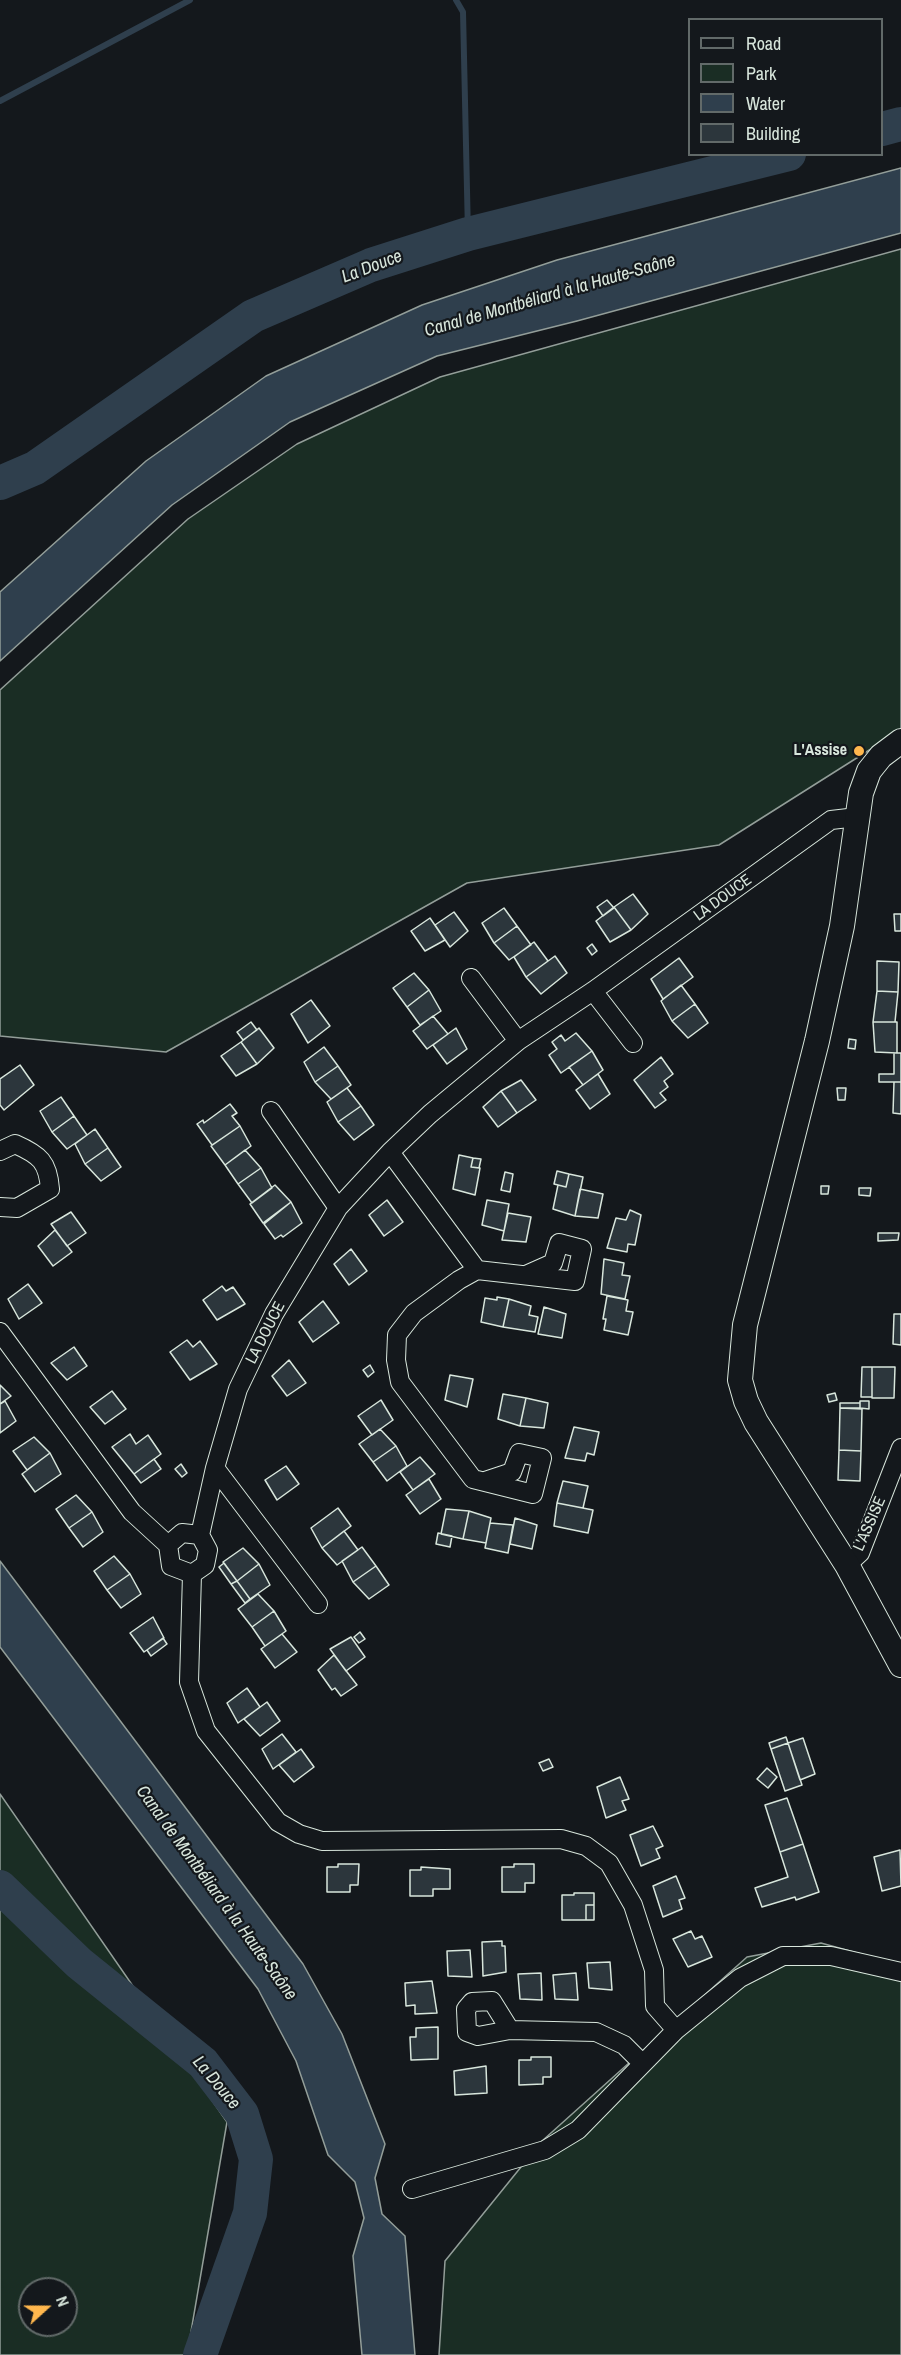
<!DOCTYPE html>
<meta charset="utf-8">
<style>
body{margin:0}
#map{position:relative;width:901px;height:2355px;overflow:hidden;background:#14181c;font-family:"Archivo Narrow",sans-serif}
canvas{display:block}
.legend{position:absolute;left:688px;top:18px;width:195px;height:138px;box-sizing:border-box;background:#14181c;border:2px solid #626a69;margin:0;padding:8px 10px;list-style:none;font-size:18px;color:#d8e6dc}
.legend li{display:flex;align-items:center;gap:12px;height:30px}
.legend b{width:30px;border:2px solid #626a69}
.north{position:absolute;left:18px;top:2277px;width:60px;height:60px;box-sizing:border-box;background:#14181c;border:2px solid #626a69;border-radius:50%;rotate:69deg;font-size:16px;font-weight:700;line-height:24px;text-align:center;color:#d8e6dc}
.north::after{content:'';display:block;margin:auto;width:21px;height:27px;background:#ffb74d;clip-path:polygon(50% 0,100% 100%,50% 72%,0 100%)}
</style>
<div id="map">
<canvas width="901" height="2355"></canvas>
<ul class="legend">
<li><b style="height:8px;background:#14181c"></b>Road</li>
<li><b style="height:16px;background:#1a2d24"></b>Park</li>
<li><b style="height:16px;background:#2f3f4d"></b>Water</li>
<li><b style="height:16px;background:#2c363c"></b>Building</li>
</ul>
<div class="north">N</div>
</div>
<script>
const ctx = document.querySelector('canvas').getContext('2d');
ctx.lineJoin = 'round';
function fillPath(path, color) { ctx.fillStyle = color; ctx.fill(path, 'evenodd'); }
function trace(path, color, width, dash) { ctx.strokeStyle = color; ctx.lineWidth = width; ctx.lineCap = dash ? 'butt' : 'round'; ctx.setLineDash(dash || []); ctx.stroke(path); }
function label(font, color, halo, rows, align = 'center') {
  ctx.font = font + ' "Archivo Narrow",sans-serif'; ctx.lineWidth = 4.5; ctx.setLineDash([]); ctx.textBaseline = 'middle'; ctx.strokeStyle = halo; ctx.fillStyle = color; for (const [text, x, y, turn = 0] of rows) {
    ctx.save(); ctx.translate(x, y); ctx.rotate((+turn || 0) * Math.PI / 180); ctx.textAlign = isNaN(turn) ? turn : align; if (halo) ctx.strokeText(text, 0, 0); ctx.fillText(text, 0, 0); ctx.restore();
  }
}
const green = new Path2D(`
 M901 249V730L719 845 467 883 166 1052 0 1036V690L188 519 297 444 440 377Z
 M0 1794 227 2122 187 2355H0ZM30 2289H66V2325H30Z
 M821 1943 901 1965V2355H439L445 2261 542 2141 747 1957Z`);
fillPath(green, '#1a2d24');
trace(green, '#939e99', 1.5);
const water = new Path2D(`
 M901 168V233L577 321 437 356 290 422 172 505 0 661V592L146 461 266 376 422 305 557 260Z
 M0 1561 303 1964 342 2034 385 2144 375 2178 382 2214 405 2236 415 2355H362L353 2256 364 2218 355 2182 328 2155 296 2061 258 1989 0 1647Z`);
fillPath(water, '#2f3f4d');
trace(water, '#939e99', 1.5);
trace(new Path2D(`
 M456 0 463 12 468 234
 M0 101 190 0`), '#2f3f4d', 6);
trace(new Path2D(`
 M882 129 901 124
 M0 483 35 468 253 316 371 265 468 234 789 154
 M0 1887 79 1963 203 2063 242 2114 256 2159 250 2213 200 2355`), '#2f3f4d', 34);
const building = new Path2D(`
 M633 894 648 914 631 930 614 907Z
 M607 900 614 908 603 916 597 907Z
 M614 907 631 930 610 942 596 921Z
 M504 908 517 926 494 943 482 923Z
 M454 912 468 931 450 947 435 925Z
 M894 914H901V931H895Z
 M430 918 445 940 425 951 411 931Z
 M517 926 531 945 509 960 494 943Z
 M534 942 548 961 526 977 514 957Z
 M592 944 597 951 592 955 587 948Z
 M555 956 567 973 541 994 526 977Z
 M679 958 693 977 663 999 651 979Z
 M877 961 899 962 898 992 877 991Z
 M414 973 429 990 407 1007 393 988Z
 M681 985 695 1004 672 1021 661 1001Z
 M429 990 441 1011 420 1025 407 1007Z
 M877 991 898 992 895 1022H873Z
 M311 1000 330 1026 308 1043 291 1014Z
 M695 1004 708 1023 688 1038 672 1021Z
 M433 1016 448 1034 427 1049 413 1031Z
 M251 1022 257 1030 243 1040 237 1032Z
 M873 1022H897V1053L875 1052Z
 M259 1028 274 1048 257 1064 241 1042Z
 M456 1028 467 1049 447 1064 433 1045Z
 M576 1033 592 1051 561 1073 549 1055 557 1049 552 1042 561 1035 565 1041Z
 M849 1039 856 1040 855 1049 848 1048Z
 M241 1042 257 1064 236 1076 221 1056Z
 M324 1047 338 1066 315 1082 304 1062Z
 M592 1051 603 1070 583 1085 569 1067Z
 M894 1053H901V1082H879V1074H894Z
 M661 1057 673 1074 664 1081 668 1087 660 1093 666 1100 655 1108 634 1080Z
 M20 1065 34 1085 4 1110 0 1105V1079Z
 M338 1066 351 1085 331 1099 315 1082Z
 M598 1074 610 1094 590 1109 576 1090Z
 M521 1080 536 1100 517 1113 501 1091Z
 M894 1082H901V1114L893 1113Z
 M347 1088 361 1106 338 1122 327 1102Z
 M837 1088H846L845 1100H838Z
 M501 1091 517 1113 498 1127 483 1107Z
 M61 1097 74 1116 52 1132 40 1111Z
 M230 1104 237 1113 232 1116 240 1126 212 1145 197 1124 203 1120 204 1123Z
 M361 1106 374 1125 354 1140 338 1122Z
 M74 1116 87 1135 67 1149 52 1132Z
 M240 1126 251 1146 225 1165 211 1146Z
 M95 1129 108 1148 85 1164 75 1144Z
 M108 1148 121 1167 101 1181 85 1164Z
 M245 1150 261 1168 238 1184 225 1165Z
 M459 1155 473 1158 471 1167 480 1168 475 1195 453 1189Z
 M473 1158 481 1159 479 1168 471 1167Z
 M261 1168 272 1188 252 1203 238 1184Z
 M557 1171 569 1174 566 1187 554 1184Z
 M505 1172 513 1174 510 1192 501 1190Z
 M569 1174 583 1177 575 1216 553 1209 558 1185 566 1187Z
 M275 1185 291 1202 263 1223 250 1204Z
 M821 1186H829L828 1194H821Z
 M859 1188H871L870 1196 859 1195Z
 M580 1189 603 1194 598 1218 575 1216Z
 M387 1200 403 1222 384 1236 369 1215Z
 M487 1200 509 1204 504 1231 482 1225Z
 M291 1202 302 1223 283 1237 281 1235 275 1239 264 1224Z
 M630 1210 641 1215 635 1245 628 1244 627 1252 607 1248 616 1218 626 1220Z
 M71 1212 86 1233 67 1246 51 1224Z
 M508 1213 531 1217 526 1242 502 1240Z
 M55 1230 72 1252 53 1266 38 1246Z
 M878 1233H899L898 1240 878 1241Z
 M351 1249 367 1271 349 1285 334 1264Z
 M604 1259 624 1263 622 1275 630 1276 625 1299 601 1294Z
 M28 1284 42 1303 19 1319 8 1299Z
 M222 1286 226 1291 233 1287 245 1304 217 1320 203 1300Z
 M607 1296 628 1300 626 1311 633 1312 628 1335 604 1330 606 1319H603Z
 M497 1297 509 1299 503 1327 481 1322 485 1298 497 1300Z
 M509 1299 531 1306 529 1315 538 1317 535 1332 503 1327Z
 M323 1301 339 1323 313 1342 299 1322Z
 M544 1307 566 1314 562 1338 538 1334Z
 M894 1314H901V1345L893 1344Z
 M187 1340 193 1347 200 1341 217 1364 190 1380 170 1352Z
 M74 1347 87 1366 67 1380 51 1363Z
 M289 1360 306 1383 287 1396 272 1376Z
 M370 1365 374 1372 368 1377 363 1370Z
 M862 1367H872V1397H861Z
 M872 1367H895L894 1398H872Z
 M450 1375 473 1379 467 1407 445 1400Z
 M0 1385 11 1396 0 1404Z
 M112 1391 126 1409 105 1424 90 1407Z
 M835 1393 837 1400 829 1402 827 1395Z
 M503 1394 526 1398 520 1426 498 1419Z
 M526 1398 548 1403 544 1428 520 1426Z
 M381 1400 393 1420 372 1435 358 1416Z
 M5 1401 16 1421 0 1433V1404Z
 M860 1401H869V1409L860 1408Z
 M840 1403H860V1408H840Z
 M840 1408 862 1409 861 1451 839 1450Z
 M574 1427 599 1432 594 1455 587 1453 585 1461 565 1458Z
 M380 1429 396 1446 373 1462 359 1444Z
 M130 1434 136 1444 148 1435 161 1454 134 1474 112 1447Z
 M34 1437 50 1453 27 1470 13 1451Z
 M396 1446 407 1466 387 1481 373 1462Z
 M839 1450 861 1451 860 1481 838 1480Z
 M50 1453 61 1474 35 1492 22 1474Z
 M420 1457 435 1474 413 1490 400 1472Z
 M154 1459 161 1469 141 1483 134 1474Z
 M181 1464 187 1473 182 1477 175 1469Z
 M286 1466 299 1484 277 1500 265 1480Z
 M429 1479 441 1499 420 1514 406 1495Z
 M563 1481 588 1486 583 1508 557 1503Z
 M76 1495 92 1512 69 1528 56 1509Z
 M557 1503 593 1510 588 1533 554 1526Z
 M338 1508 351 1526 322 1548 311 1528Z
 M446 1509 469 1511 463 1539 441 1534Z
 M469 1511 491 1518 486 1543 463 1539Z
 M92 1512 103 1532 83 1547 69 1528Z
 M515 1518 537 1525 532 1549 510 1544Z
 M490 1523 513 1525 508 1553 485 1548Z
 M344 1531 358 1550 337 1565 322 1548Z
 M438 1533 452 1536 450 1547 436 1544Z
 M362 1547 376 1566 353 1582 342 1561Z
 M243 1548 259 1564 237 1581 223 1562Z
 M114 1556 130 1574 107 1590 94 1571Z
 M224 1563 237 1581 231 1584 219 1567Z
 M259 1564 270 1585 250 1599 237 1581Z
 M376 1566 389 1585 369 1599 353 1582Z
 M130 1574 141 1594 121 1608 107 1590Z
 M237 1581 250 1599 245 1603 231 1584Z
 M258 1594 274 1611 252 1627 238 1609Z
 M274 1611 286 1631 265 1646 252 1627Z
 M153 1617 164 1638 144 1652 130 1633Z
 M360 1632 365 1639 359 1643 354 1637Z
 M282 1634 297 1652 275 1668 261 1649Z
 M351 1637 365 1657 346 1671 330 1649Z
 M163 1638 167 1644 151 1656 147 1650Z
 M334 1655 357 1685 341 1696 335 1688 332 1690 318 1670Z
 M247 1688 260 1707 238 1723 227 1703Z
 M267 1702 280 1721 260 1736 244 1719Z
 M282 1734 296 1752 273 1769 262 1749Z
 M786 1737 788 1743 771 1749 769 1743Z
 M803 1738 815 1774 800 1780 788 1743Z
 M788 1743 802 1785 785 1791 771 1749Z
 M301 1749 314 1767 294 1782 279 1765Z
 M549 1759 553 1767 543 1771 539 1763Z
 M767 1768 777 1777 768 1788 757 1779Z
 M620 1777 629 1799 622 1801 626 1810 606 1818 597 1787Z
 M787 1798 803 1844 780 1852 765 1805Z
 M653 1826 663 1846 656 1849 660 1858 641 1866 630 1835Z
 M803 1844 819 1892 796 1900 795 1897 762 1907 755 1888 788 1877 780 1852Z
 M900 1850 901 1886 882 1891 874 1857Z
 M338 1864H359L358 1885H350V1892H327V1867H338Z
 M514 1864H534V1883H525V1892H502V1867H514Z
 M421 1867 450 1869V1889H433V1896H410V1870H421Z
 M676 1876 685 1898 679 1900 682 1909 663 1917 653 1886Z
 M574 1893H594V1905H586V1920H562V1895H574Z
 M586 1905H594V1920H586Z
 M691 1931 695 1939 702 1936 712 1957 688 1967 673 1939Z
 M502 1941V1946H505L506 1972 483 1976 482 1942Z
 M470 1950 472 1977 448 1976 447 1951Z
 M610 1962 612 1990 589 1988 587 1963Z
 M541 1973 542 2000 520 1999 518 1974Z
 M576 1973 578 2000 555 1999 553 1975Z
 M432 1981 437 2013 415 2014V2005L406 2006 405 1983Z
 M438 2027V2059L411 2060 410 2037H416V2028Z
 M531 2057H551V2077H543V2084L519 2085V2060H531Z
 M486 2066 487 2093 455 2095 454 2071Z`);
fillPath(building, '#2c363c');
trace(building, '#d8e6dc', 1.5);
const street = new Path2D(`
 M471 978 518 1041
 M593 991 633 1043
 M271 1111 338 1208
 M0 1151 15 1144C40 1155 48 1162 50 1189L17 1208 0 1207
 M390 1152 477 1270 575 1281 582 1249 559 1243 553 1263 526 1275
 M477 1270 459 1280 414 1313 397 1335 396 1360 400 1382 473 1479 533 1494 542 1458 519 1453 512 1472 485 1481
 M0 1332 132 1512 168 1545
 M215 1468 318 1604
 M182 1533 200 1535 208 1550 205 1565 192 1574 171 1566 168 1545Z
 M200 1535 215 1468 238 1389 274 1314 338 1208 390 1152 430 1114 518 1041 593 991 831 820 857 817
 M847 1565 860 1553 901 1448
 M192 1574 189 1682 206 1731 278 1822 299 1834 322 1841 561 1839 586 1846 609 1863 633 1905 654 1970 655 2006 676 2030
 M510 2030 478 2036 467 2032 466 2009 472 2002 492 2001 510 2030 596 2032 624 2045 642 2063
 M412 2189 545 2150 578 2130 676 2030 740 1978 783 1956H831L901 1972`);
const secondary = new Path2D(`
 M901 741 881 756 869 771 861 793 842 926 817 1041 745 1325 740 1380 746 1401 756 1422 847 1565 901 1665`);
trace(street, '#d8e6dc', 20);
trace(secondary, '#d8e6dc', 26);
trace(street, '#14181c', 18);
trace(secondary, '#14181c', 24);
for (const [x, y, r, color] of [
 [859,751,6,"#ffb74d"]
]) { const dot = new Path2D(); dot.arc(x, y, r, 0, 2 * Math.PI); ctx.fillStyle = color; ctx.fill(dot); trace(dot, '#14181c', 2); }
label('bold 16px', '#d8e6dc', '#14181c', [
 ["L'Assise",847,751]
], 'right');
label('16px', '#d8e6dc', '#14181c', [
 ["LA DOUCE",723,898,-36],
 ["LA DOUCE",266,1333,-63],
 ["L'ASSISE",870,1524,-66]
]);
label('italic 18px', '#d8e6dc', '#14181c', [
 ["La Douce",372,267,-21],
 ["Canal de Montbéliard à la Haute-Saône",550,296,-16],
 ["Canal de Montbéliard à la Haute-Saône",216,1893,54],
 ["La Douce",216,2083,50]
]);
</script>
